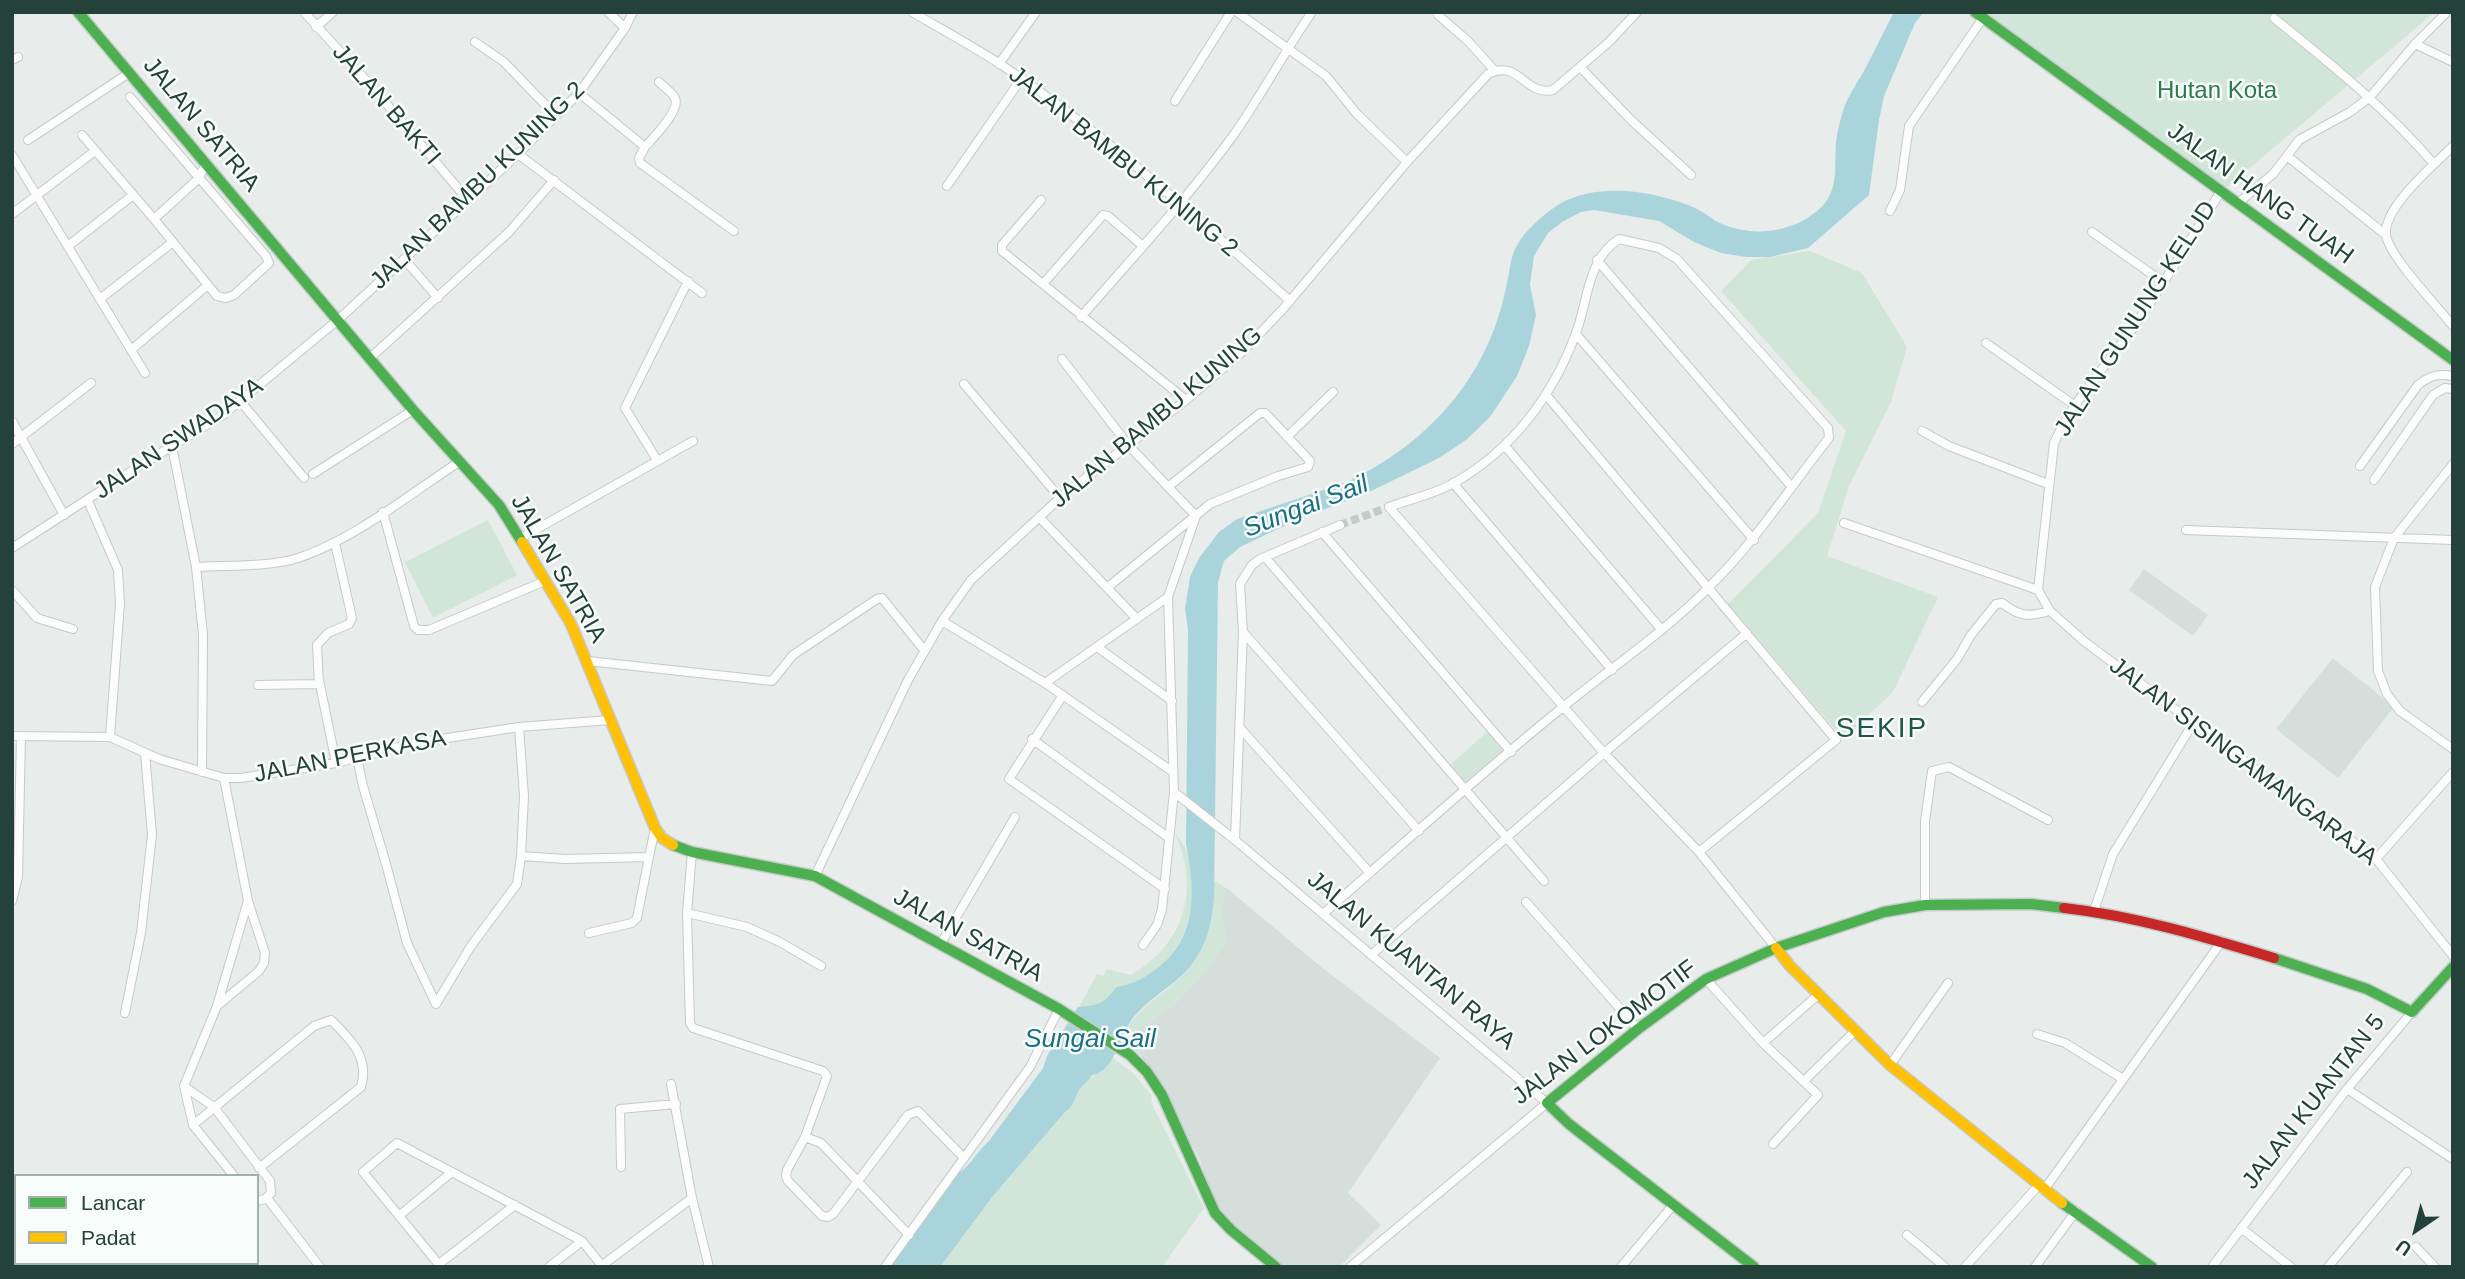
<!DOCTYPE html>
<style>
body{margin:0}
#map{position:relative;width:2465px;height:1279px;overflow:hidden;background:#e8edeb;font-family:Helvetica,sans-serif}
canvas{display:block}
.frame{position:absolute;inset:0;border:14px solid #24423a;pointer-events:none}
.legend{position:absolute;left:14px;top:1174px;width:245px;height:91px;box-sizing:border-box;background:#f7fbf9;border:2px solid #a3b1ad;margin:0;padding:9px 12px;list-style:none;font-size:21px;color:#24423a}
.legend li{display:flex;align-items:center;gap:14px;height:35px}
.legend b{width:35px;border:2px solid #a3b1ad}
.north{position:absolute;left:2381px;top:1195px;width:70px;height:70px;-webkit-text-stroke:5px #f7fbf9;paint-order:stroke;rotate:215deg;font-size:19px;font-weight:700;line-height:28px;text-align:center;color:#24423a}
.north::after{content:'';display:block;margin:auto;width:24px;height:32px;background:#24423a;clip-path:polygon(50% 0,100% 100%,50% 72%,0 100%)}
</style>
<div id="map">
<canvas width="2465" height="1279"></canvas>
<div class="frame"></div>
<ul class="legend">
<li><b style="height:9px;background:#4caf50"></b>Lancar</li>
<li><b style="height:9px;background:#ffc107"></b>Padat</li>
</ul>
<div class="north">U</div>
</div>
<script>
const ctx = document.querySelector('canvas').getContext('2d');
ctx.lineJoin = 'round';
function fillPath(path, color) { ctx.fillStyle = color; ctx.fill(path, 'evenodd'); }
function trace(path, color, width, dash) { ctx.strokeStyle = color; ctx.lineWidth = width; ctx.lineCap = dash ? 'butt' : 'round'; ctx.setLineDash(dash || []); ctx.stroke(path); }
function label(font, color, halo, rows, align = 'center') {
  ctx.font = font + ' Helvetica,sans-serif'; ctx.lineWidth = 5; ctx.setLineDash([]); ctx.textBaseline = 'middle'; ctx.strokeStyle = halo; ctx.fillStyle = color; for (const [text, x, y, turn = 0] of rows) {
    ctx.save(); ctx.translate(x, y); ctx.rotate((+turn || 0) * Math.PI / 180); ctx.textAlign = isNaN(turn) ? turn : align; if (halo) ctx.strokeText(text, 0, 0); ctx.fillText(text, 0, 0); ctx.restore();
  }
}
fillPath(new Path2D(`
 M2144 569 2208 615 2193 636 2129 590Z
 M2333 658 2394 707 2338 778 2276 729Z
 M1228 889 1320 966 1440 1058 1348 1193 1381 1225 1339 1267H1283L1218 1213 1199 1157 1129 1035 1172 1007 1201 977 1226 942 1221 905Z`), '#d6dedb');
fillPath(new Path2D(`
 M1983 12H2435L2220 193Z
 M1810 251 1862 273 1907 347 1891 402 1849 486 1827 556 1938 597 1893 692 1843 739 1728 604 1818 513 1846 431 1721 291 1751 260Z
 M488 520 517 575 433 618 405 562Z
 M1489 730 1505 748 1464 784 1449 766Z
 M1175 834C1188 847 1191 861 1192 878 1197 929 1169 978 1117 987 1104 1004 1099 1005 1079 1007L1097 974 1103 976 1107 969 1131 975C1184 944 1201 890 1175 834Z
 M1214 881 1228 889 1221 905 1227 942 1201 977 1172 1007 1129 1035 1140 1055 1122 1039C1135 1007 1163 997 1185 973 1209 948 1214 914 1214 881Z
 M1112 1057 1133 1073 1152 1096 1151 1102 1204 1208 1162 1267H940L993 1196 1065 1112C1074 1105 1074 1097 1080 1088 1090 1076 1103 1070 1112 1057Z`), '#d1e6d8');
fillPath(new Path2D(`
 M1894 12H1924L1915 23 1884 96 1879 120 1869 195 1808 248 1770 257H1746L1721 253 1694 242 1659 221 1594 210 1581 212 1562 222 1548 233 1534 256 1530 285 1536 315 1529 346 1517 376 1490 417 1466 440 1439 458 1367 493 1297 520 1240 547 1224 561 1218 582 1214 898C1212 920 1208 941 1195 960 1179 985 1144 999 1129 1024 1120 1039 1112 1073 1092 1075 1088 1082 1083 1084 1079 1090 1074 1099 1074 1106 1065 1112L993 1196 940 1267H891L957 1174C971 1166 977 1151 989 1141L1043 1068 1047 1056 1078 1007C1099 1005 1104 1004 1116 987 1135 984 1146 977 1160 966 1198 935 1195 888 1186 844L1188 630 1185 609 1190 577 1199 558 1219 532 1237 519 1347 482C1414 450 1468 399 1494 329 1500 313 1505 295 1508 278 1510 268 1511 256 1516 247 1525 230 1545 213 1561 203 1601 182 1655 191 1695 208 1705 212 1712 220 1722 224 1753 237 1791 233 1817 211 1840 193 1834 167 1836 142 1837 132 1840 121 1843 111 1847 97 1858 82 1865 69 1875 50 1884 31 1894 12Z`), '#a9d4db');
trace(new Path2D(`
 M1340 525 1389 507`), '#c1cbc8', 8, [8, 4]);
const street = new Path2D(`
 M304 12 374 89 467 199
 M608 12 625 28
 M912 12C941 29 971 45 1000 64 1104 133 1197 218 1290 301
 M1237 12 1326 76 1357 114 1407 162
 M1438 15 1468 41 1495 71
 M2274 18C2331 64 2387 109 2434 164
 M316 27 333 12
 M475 42 504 62 556 116
 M2415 44 2453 62
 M12 60 18 57
 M999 64 1036 12
 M1580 67 1631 120 1691 175
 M579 93 645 147 639 158 640 163 734 231
 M130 97 266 256 269 263 234 295 226 298 217 296 154 219 198 179 206 164
 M1175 101 1231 12
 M82 135 154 219
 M28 140 129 73
 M2453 146C2435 164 2383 207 2386 235 2389 256 2437 306 2453 326
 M645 147C653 138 681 110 675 98 673 93 663 86 659 82
 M518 154 702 293
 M12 155 145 373
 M2287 156 2299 140 2350 112 2370 97 2415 44 2447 12
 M947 186 1021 79
 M2220 193C2191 238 2164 284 2133 328 2106 367 2074 399 2054 443L2038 590 2050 611 2085 642 2376 859 2453 956
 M1041 200 1002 245V251L1186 400
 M2237 204 2273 174 2287 156 2386 235
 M1890 211 1900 190 1909 126 1983 18
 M12 214 95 151
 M2092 232 2163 282
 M68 246 133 195
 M405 260 438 298
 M1597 260 1791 486
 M1043 284 1103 215 1108 216 1143 246
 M100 299 173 242
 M1081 317C1133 257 1188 198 1235 133 1262 94 1285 51 1312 12
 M1576 334 1754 540
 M1986 343 2074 405
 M131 350 208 285
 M370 358 509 232 554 180
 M1062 359 1129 446 1196 516
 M964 384 1060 498
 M1547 396 1836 740 1699 852
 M241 402 304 478
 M12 421 64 515
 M1922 431 1949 446 2048 484
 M1287 437 1333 392
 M12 444 91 383
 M172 446 196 567 203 634 202 772
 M1505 446 1661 629
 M657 460 625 408 688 281
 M2453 464 2394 538 2375 587 2378 671 2387 694 2400 711 2453 749
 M2360 466 2418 385C2429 376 2438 373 2453 376
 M313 474 413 410
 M2374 480 2433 395 2445 388 2453 389
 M1453 483 1612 670
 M88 501 118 570 120 603 110 737
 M383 512 414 626 418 630H429L545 581
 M1039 517 1137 619
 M1844 523 2038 590
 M2186 530 2453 540
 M1322 532 1511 752
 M519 539 693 441
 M12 548 136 468 223 415 339 319 518 154 579 93 625 28 633 12
 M1265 557 1544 881
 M196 567C226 565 271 567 298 558 353 540 410 494 459 462
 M1108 587 1210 504 1278 476 1308 467 1310 461 1269 417 1265 413H1260L1168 487
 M12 590 37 618 73 629
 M942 621 1045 683 1173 772
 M1243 632 1419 831
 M1097 647 1172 701
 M588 661 772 681 793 655 877 599 882 598 924 650
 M319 680 336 763
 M1045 683 1168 597
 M258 685 319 684 317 645 328 633 349 624 352 618 335 543
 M1063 695 1009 779 1165 889
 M1922 702 1957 659 1971 635 1996 604 2002 603C2020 617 2028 617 2050 611
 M1240 728 1370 873
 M12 736 110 737 159 759 224 778H241L336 763 415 743 519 727 610 720
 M1032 739 1169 838
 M357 757 363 786 386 864 407 943 436 1004
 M1174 792 1235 840 1547 1103 1350 1267
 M1235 840 1243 632 1240 584 1252 565 1260 559 1340 525
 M692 852 687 913 690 1023 693 1028 823 1071 827 1076 805 1137 787 1170 786 1176 788 1181 822 1216 828 1217 833 1214 908 1115 918 1111 964 1158
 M521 856 565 859 649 857 655 828
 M2376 859 2453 772
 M815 876 908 680 942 621 971 580 1060 498 1186 400 1242 352 1283 309 1407 162 1488 74C1519 58 1525 97 1553 90L1609 42 1637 12
 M12 901 18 877 21 736
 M1526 902 1638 1029
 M1925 905V821L1932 771 1949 767 2048 820
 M2094 911 2113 854 2194 722
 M687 913 747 927 780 942 821 966
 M1323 914C1402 845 1481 773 1563 707 1612 667 1666 631 1710 586 1756 541 1790 487 1829 438L1828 428 1677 259 1659 248 1619 239C1587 259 1588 302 1576 333 1553 396 1512 450 1454 483 1435 494 1410 499 1389 507L1604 753 1699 852 1776 948
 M589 933 632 923 637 918 649 857
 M940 945 1015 817
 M1143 945 1157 925 1162 909 1174 792 1168 597 1196 516
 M1371 955 1604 753 1747 633
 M1706 979 1763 1043 1818 1095 1773 1144
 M436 1004 471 946 517 884 521 856 524 796 519 727
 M217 1006 259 971 264 963 265 953 248 901 224 778
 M125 1013 141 933 152 835 145 753
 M2037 1034 2065 1043 2123 1079
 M1763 1043 1818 995
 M1890 1065 1948 983
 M1804 1081 1855 1031
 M671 1084 692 1198 709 1267
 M185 1087 214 1107 270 1181 271 1193 265 1199 257 1201
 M2347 1089 2453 1159
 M193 1125 314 1026 331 1020C350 1039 370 1057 361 1087L259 1168
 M805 1137 821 1143 909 1235
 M621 1167 620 1109 676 1104
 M234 1176 193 1125 184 1086 217 1006 248 901
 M2044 1190 2222 941
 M267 1198 320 1267
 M400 1215 452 1172
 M2241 1228 2291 1267
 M1907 1235 1945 1267
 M2416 1247 2435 1267
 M199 1263 202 1267
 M439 1264 515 1205
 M441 1267 363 1172 397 1143 582 1241 603 1267
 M549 1267 582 1241
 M600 1267 692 1198
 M885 1267 1030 1067 1059 1009
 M1621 1267 1674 1204
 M1965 1267 2038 1186
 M2035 1267 2076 1211
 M2212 1267 2347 1089 2412 1012
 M2328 1267 2407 1172`);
const fast = new Path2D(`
 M78 12 413 410 499 505 522 542
 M1975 12 2453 360
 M673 845 692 852 815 876 1059 1009 1130 1055 1147 1072 1162 1095 1215 1213 1231 1230 1276 1267
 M2274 958 2367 989 2412 1012 2453 967
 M2062 1203 2152 1267
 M1754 1267 1569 1124 1547 1103 1638 1029 1706 979 1776 948 1884 912 1925 905 2031 904 2064 908`);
const slow = new Path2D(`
 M522 542 571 624 655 828 662 838 673 845
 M1776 948 1790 966 1890 1065 2062 1203`);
const jam = new Path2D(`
 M2064 908C2136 916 2205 937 2274 958`);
trace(street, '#c5cac8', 10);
trace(fast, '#c3cbc8', 13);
trace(slow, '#c3cbc8', 13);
trace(jam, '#c3cbc8', 13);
trace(street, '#fcfcfc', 8);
trace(fast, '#4caf50', 10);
trace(slow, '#ffc107', 10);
trace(jam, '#c62828', 10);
label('24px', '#2d7a4b', '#f7fbf9', [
 ["Hutan Kota",2217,91]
]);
label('24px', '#24423a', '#f7fbf9', [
 ["JALAN BAKTI",386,105,49],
 ["JALAN SATRIA",201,125,50],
 ["JALAN BAMBU KUNING 2",1123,162,39],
 ["JALAN BAMBU KUNING 2",478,186,-44],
 ["JALAN HANG TUAH",2260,194,36],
 ["JALAN GUNUNG KELUD",2136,319,-57],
 ["JALAN BAMBU KUNING",1157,418,-40],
 ["JALAN SWADAYA",179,439,-34],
 ["JALAN SATRIA",558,569,60],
 ["JALAN PERKASA",350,757,-11],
 ["JALAN SISINGAMANGARAJA",2243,762,37],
 ["JALAN SATRIA",968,936,29],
 ["JALAN KUANTAN RAYA",1411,961,40],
 ["JALAN LOKOMOTIF",1605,1033,-37],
 ["JALAN KUANTAN 5",2314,1102,-52]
]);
label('italic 26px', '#1c6f80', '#f7fbf9', [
 ["Sungai Sail",1306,507,-21],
 ["Sungai Sail",1090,1040]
]);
ctx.letterSpacing = '2px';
label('28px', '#1f5548', '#f7fbf9', [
 ["SEKIP",1882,729]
]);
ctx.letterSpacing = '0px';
</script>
